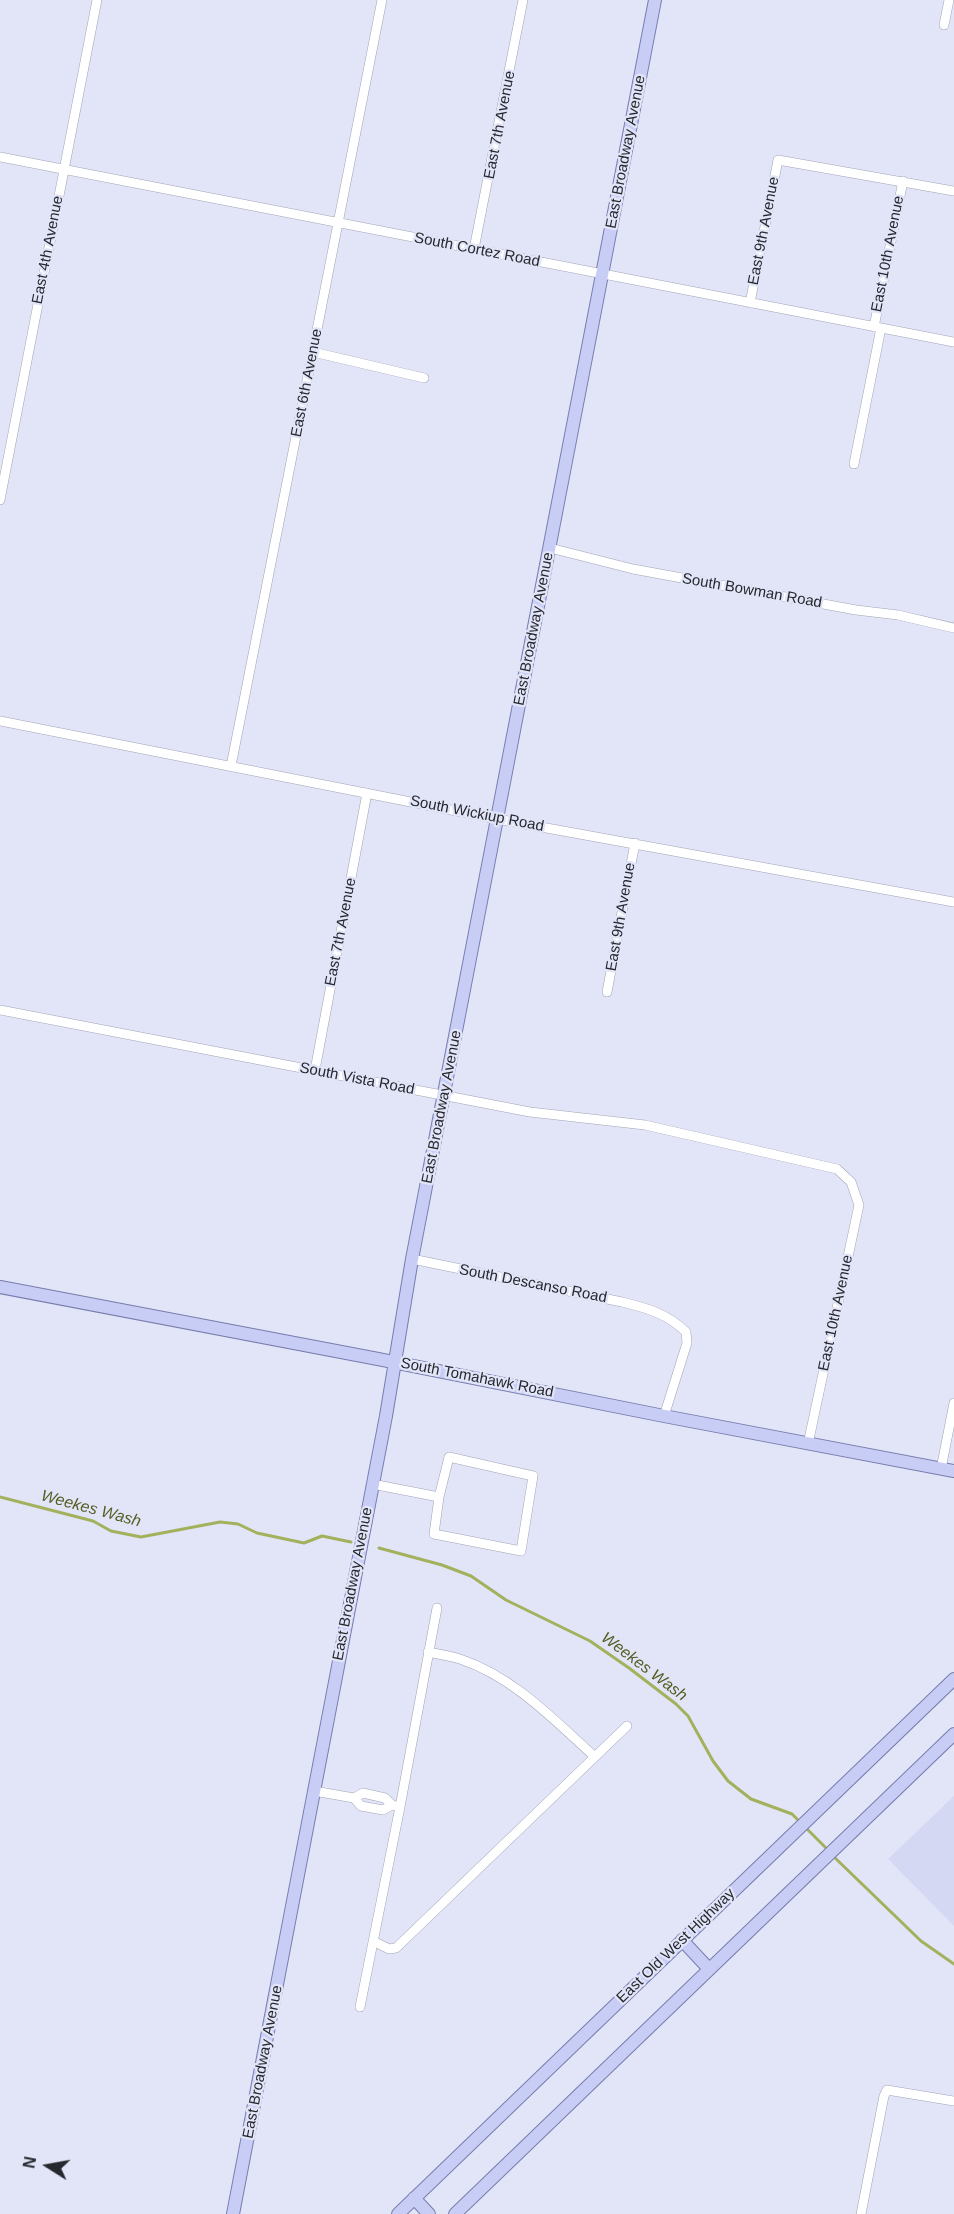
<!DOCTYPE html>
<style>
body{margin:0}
#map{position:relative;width:954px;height:2214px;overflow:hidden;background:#e2e5f8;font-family:Arial,sans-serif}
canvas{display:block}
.north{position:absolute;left:18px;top:2136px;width:60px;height:60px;-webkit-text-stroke:4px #e2e5f8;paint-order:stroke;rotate:281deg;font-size:16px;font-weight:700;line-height:24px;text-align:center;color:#26282f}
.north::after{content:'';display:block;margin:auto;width:21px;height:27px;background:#26282f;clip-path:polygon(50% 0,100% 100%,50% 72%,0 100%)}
</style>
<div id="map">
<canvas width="954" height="2214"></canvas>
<div class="north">N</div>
</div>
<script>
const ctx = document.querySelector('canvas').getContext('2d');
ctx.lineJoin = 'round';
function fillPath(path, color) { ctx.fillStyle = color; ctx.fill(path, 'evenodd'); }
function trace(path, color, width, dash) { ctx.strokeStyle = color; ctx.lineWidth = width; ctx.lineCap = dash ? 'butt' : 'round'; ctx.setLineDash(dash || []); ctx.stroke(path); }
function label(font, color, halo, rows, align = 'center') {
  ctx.font = font + ' Arial,sans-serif'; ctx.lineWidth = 4.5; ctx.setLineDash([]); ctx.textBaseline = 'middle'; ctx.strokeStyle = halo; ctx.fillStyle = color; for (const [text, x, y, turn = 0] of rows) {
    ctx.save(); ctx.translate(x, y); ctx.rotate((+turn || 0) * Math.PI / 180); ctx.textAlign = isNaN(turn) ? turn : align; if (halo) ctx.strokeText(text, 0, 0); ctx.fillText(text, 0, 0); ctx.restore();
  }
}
fillPath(new Path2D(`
 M954 1796V1926L888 1859Z`), '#d4d8f2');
trace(new Path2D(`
 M0 1497 93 1521 111 1531 141 1537 220 1522 238 1524 257 1533 304 1543 322 1536 351 1542
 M379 1548 442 1565 471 1576 506 1600 590 1641 629 1668 676 1704 688 1716 713 1761 728 1781 751 1799 792 1814 800 1822
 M805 1827 828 1850
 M832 1855 921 1941 954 1964`), '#a3b15d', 3);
const minor = new Path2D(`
 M944 25 949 0
 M0 157 954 342
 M474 249 523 0
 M750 303 778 160 954 191
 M874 327 903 181
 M313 352 424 378
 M854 464 881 328
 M0 500 97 0
 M550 548 633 569 856 610 898 615 954 628
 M0 721 497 819 954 902
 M231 766 382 0
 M607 992 635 843
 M0 1010 530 1112 645 1125 837 1169 851 1182 859 1205 808 1444
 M315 1070 367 793
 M412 1259 622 1302C647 1308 668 1314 686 1332L687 1343 664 1416
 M449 1457 533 1476 521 1551 434 1534 439 1497Z
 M941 1469 954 1403
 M372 1484 439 1497
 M428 1652C439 1654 450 1656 460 1659 514 1677 554 1720 595 1757
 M314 1791 354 1798 361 1806 383 1810 392 1805 385 1798 363 1793 354 1798
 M400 1807 437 1608
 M373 1941 389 1949 396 1948 627 1726
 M360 2007 400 1807 392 1805
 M861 2214 884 2096 887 2090 954 2101`);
const major = new Path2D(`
 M0 1287 378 1359 664 1416 954 1471
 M682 1940 709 1969
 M414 2198 429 2214
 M233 2214 386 1416 412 1259 655 0
 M398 2214 954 1679
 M455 2214 954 1734`);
trace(minor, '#a0a4b6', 10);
trace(major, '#777dac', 14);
trace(minor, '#fff', 9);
trace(major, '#c8cdf6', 12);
label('15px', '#26282f', '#e2e5f8', [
 ["East 7th Avenue",500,125,-79],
 ["East Broadway Avenue",626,152,-79],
 ["East 9th Avenue",764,231,-79],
 ["East 4th Avenue",48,250,-79],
 ["South Cortez Road",477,250,11],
 ["East 10th Avenue",888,254,-79],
 ["East 6th Avenue",307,383,-79],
 ["South Bowman Road",752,591,10],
 ["East Broadway Avenue",534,629,-79],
 ["South Wickiup Road",477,814,11],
 ["East 9th Avenue",621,917,-80],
 ["East 7th Avenue",341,932,-79],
 ["South Vista Road",357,1079,11],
 ["East Broadway Avenue",442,1107,-79],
 ["South Descanso Road",533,1284,11],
 ["East 10th Avenue",836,1313,-78],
 ["South Tomahawk Road",477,1378,11],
 ["East Broadway Avenue",353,1584,-79],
 ["East Old West Highway",676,1946,-44],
 ["East Broadway Avenue",263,2062,-79]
]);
label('italic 16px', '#555e22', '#e2e5f8', [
 ["Weekes Wash",91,1509,15],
 ["Weekes Wash",644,1667,37]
]);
</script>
